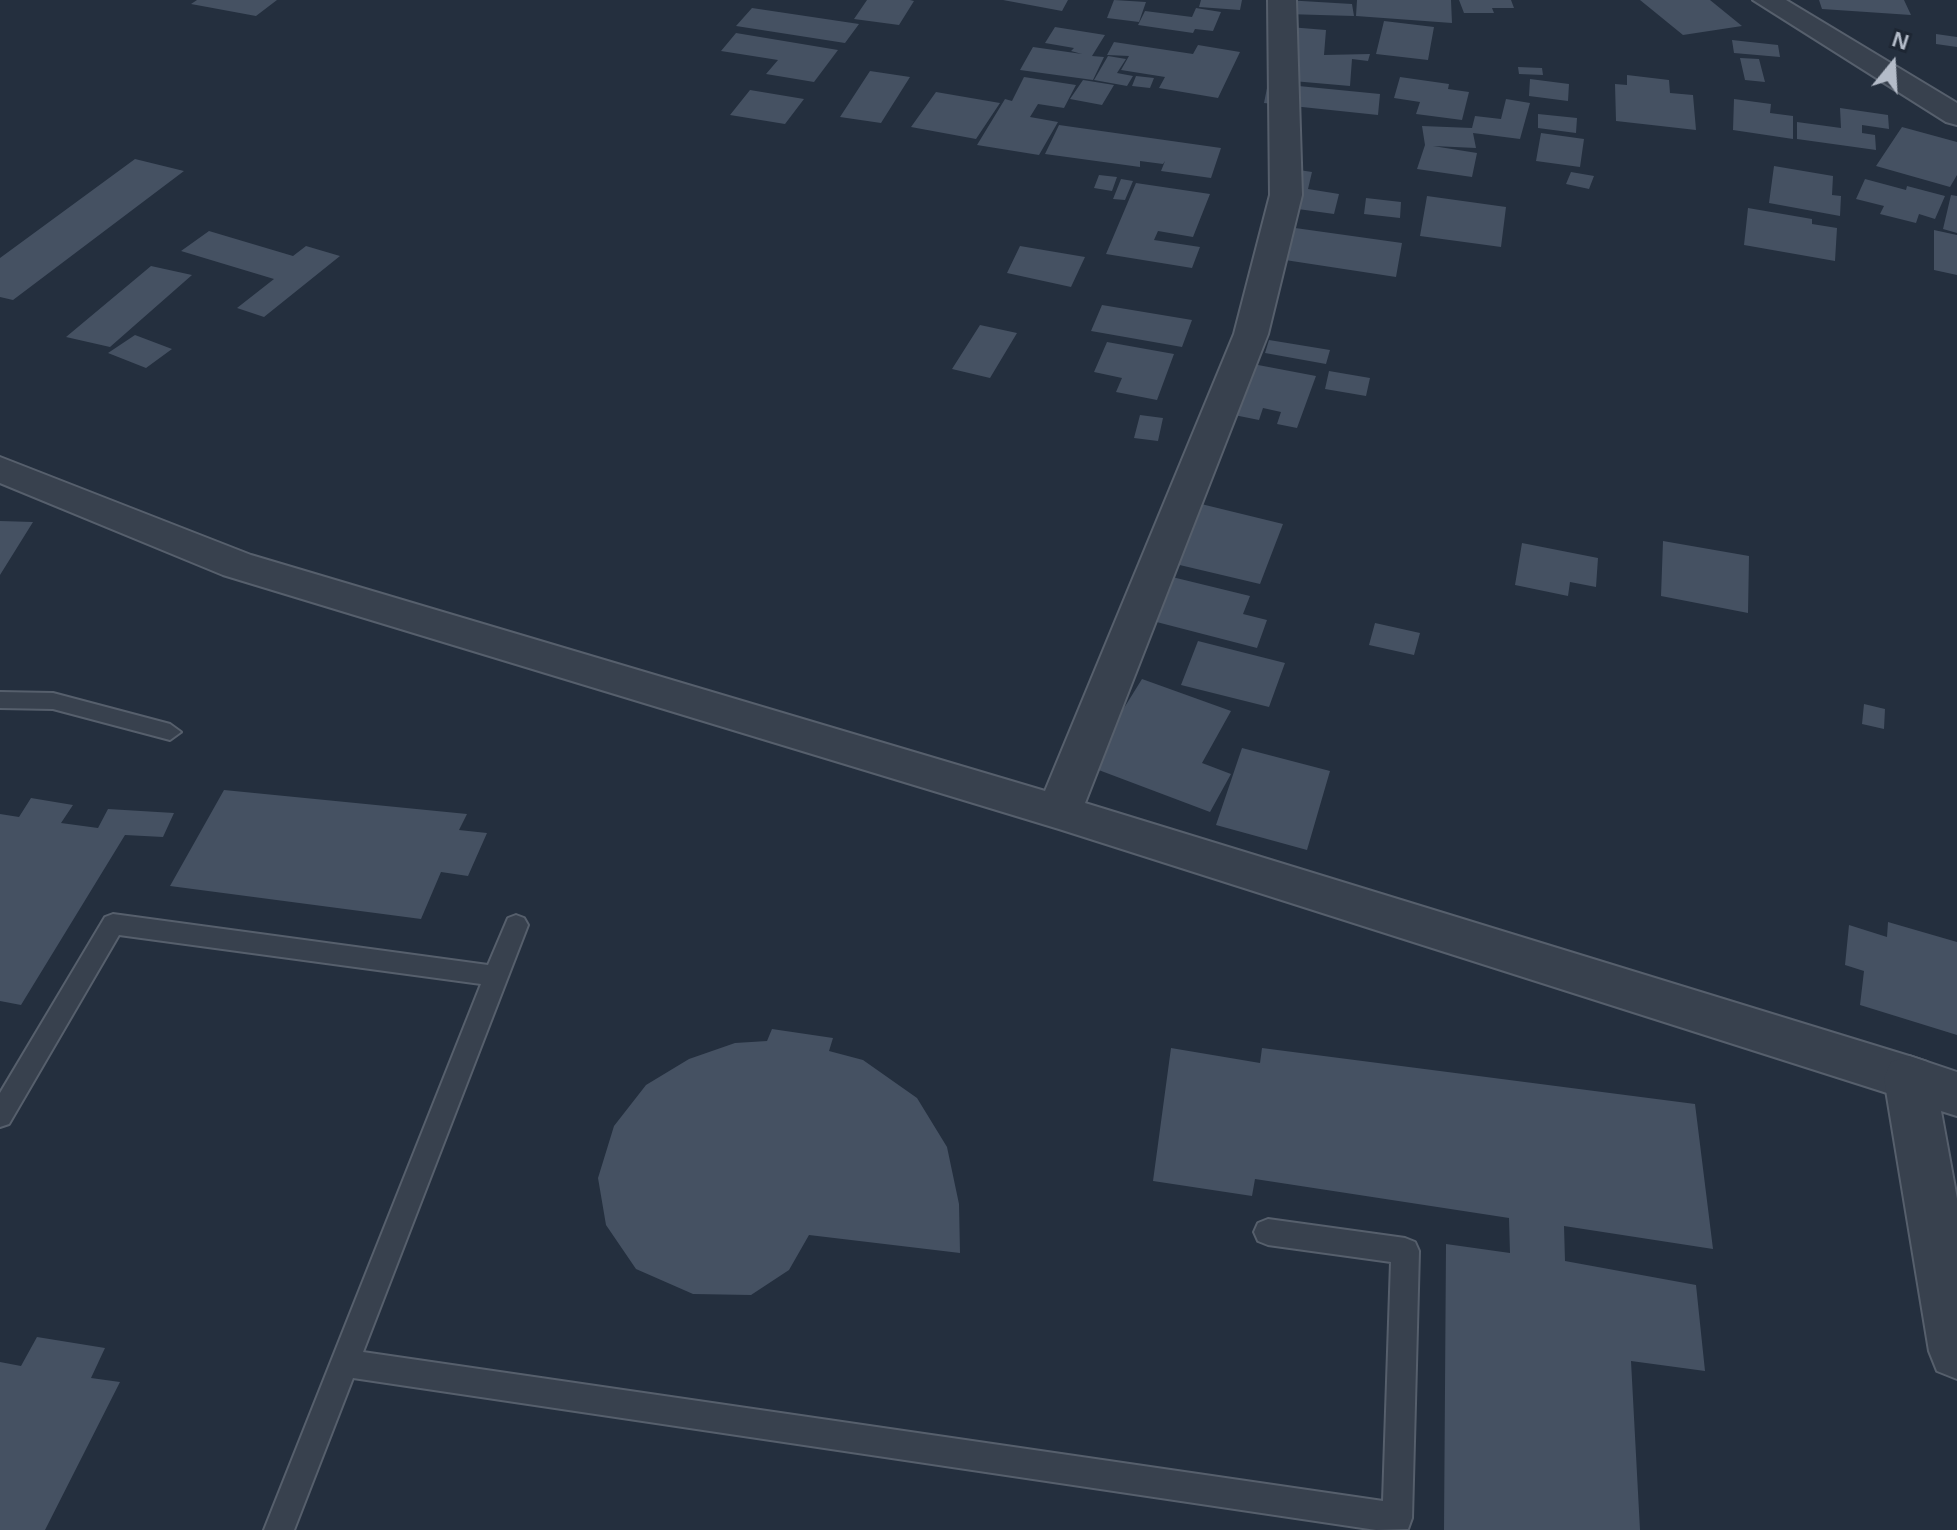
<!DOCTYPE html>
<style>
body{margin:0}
#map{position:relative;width:1957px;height:1530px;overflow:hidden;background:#242f3e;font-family:Arial,sans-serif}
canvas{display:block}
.north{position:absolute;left:1853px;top:24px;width:80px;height:80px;-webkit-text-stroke:6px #1d2633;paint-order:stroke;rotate:18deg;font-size:22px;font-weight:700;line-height:32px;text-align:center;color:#b4bcc9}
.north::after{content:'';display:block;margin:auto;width:28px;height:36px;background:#b4bcc9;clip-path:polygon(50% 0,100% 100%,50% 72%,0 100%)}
</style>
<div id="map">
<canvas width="1957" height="1530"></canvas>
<div class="north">N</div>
</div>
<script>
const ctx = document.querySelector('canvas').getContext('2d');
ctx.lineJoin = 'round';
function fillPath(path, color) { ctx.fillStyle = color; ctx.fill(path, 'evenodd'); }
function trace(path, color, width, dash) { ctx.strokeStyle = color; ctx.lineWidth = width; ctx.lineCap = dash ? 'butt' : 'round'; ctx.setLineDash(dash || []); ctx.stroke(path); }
fillPath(new Path2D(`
 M197 0H277L256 16 191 4Z
 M867 0H910L914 1 899 25 854 19Z
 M1003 0H1068L1062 11Z
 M1114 0 1146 2 1139 22 1107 18Z
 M1201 0H1242L1240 10 1199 7Z
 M1285 0 1352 4 1354 16 1286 14Z
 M1357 0H1451L1452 23 1356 16Z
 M1459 0H1511L1514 8H1492L1494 13H1464Z
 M1640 0H1710L1742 26 1683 35Z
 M1819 0H1904L1911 15 1822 9Z
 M752 8 859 24 845 43 736 26Z
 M1196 8 1221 12 1213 31 1195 29 1193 33 1138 25 1145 11 1192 17Z
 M1384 21 1434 27 1428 60 1376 54Z
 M1277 26 1326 30 1324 55 1370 54 1368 61 1352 59 1350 86 1270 79Z
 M1055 27 1105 35 1092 56 1104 57 1093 80 1020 70 1033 47 1082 54 1071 51 1074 48 1045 43Z
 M736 33 838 50 814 82 766 74 778 60 721 51Z
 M1936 34 1957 37V47L1936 44Z
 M1732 40 1778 45 1780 57 1734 53Z
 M1114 42 1193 54 1198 45 1240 52 1218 98 1159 88 1165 77 1121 70 1129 56 1107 55Z
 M1108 56 1126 59 1117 73 1133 76 1127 86 1094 80Z
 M1740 58 1759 59 1765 82 1745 80Z
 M1518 67 1542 68 1543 75 1519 74Z
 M870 71 910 77 881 123 840 117Z
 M1627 75 1669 80 1670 93 1693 95 1696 130 1616 121 1615 84 1627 85Z
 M1136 76 1154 78 1150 88 1132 86Z
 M1024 77 1076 85 1064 108 1038 104 1030 117 1058 122 1039 155 977 145 1005 99 1012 101Z
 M1400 77 1449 84 1448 89 1469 92 1462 120 1416 114 1420 102 1394 98Z
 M1530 79 1569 84 1568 101 1529 96Z
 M1083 80 1114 85 1102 105 1070 99Z
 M1268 83 1380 94 1378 115 1264 103Z
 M750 90 804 99 785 124 730 115Z
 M936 92 1000 103 976 139 911 127Z
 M1506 99 1530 103 1520 139 1473 133 1476 148 1433 146 1477 153 1472 177 1417 169 1425 145 1422 126 1472 128 1475 116 1501 119Z
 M1734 99 1771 104 1770 113 1793 116V139L1733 130Z
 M1840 108 1888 115 1889 129 1862 125V133L1875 135 1876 150 1797 139V122L1841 128Z
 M1538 114 1577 118 1576 133 1538 128Z
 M1059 125 1221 148 1211 178 1161 171 1165 161 1163 164 1140 161V167L1045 154Z
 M1902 127 1957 142V175L1950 187 1876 166Z
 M1541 133 1584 139 1580 167 1536 161Z
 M135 159 184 171 13 300 0 297V258Z
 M1774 166 1833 176 1832 195 1841 196 1840 216 1769 203Z
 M1280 167 1312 172 1308 189 1339 194 1334 214 1269 205Z
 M1571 172 1594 176 1589 189 1566 184Z
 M1099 175 1117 177 1112 191 1094 188Z
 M1121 179 1133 181 1125 200 1113 199Z
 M1865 179 1906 190 1907 186 1945 196 1935 219 1919 214 1916 223 1880 214 1884 206 1856 199Z
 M1136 183 1210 194 1193 237 1158 231 1154 240 1200 247 1192 268 1106 254Z
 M1951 195 1957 196V233L1943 229Z
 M1427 196 1506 207 1501 247 1420 236Z
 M1366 198 1401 202 1400 218 1364 214Z
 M1748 208 1812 219V224L1837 228 1835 261 1744 245Z
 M1281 226 1402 243 1396 277 1272 258Z
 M1934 230 1957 235V275L1934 270Z
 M209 231 293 256 306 246 340 256 264 317 237 308 274 279 181 251Z
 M1020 246 1085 257 1071 287 1007 273Z
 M151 266 192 275 110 347 66 337Z
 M1102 305 1192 320 1182 347 1091 331Z
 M980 325 1017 333 990 378 952 369Z
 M135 335 172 349 146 368 108 353Z
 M1269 340 1330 350 1326 364 1265 353Z
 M1107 342 1174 354 1157 400 1116 392 1122 378 1094 372Z
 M1237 361 1316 376 1297 428 1277 424 1281 412 1263 408 1259 420 1219 412Z
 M1329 371 1370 378 1366 396 1325 389Z
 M1140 415 1163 418 1158 441 1134 438Z
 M1193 502 1283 524 1260 584 1167 562Z
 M0 521 33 522 0 575Z
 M1663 541 1749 556 1748 613 1661 596Z
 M1522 543 1598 558 1596 587 1570 582 1568 596 1515 585Z
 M1164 575 1250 596 1243 614 1267 620 1257 648 1145 619Z
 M1375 623 1420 633 1414 655 1369 645Z
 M1198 641 1285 663 1269 707 1181 685Z
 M1142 679 1231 711 1202 763 1231 774 1210 812 1088 766Z
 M1864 704 1885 709 1884 729 1862 724Z
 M1242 748 1330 771 1307 850 1216 825Z
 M224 790 467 814 459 830 487 833 468 876 441 872 421 919 170 886Z
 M31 798 73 805 61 823 98 828 108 809 174 813 163 837 125 835 21 1005 0 1001V814L19 817Z
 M1888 922 1957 942V1035L1860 1005 1864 971 1845 965 1849 925 1887 937Z
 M772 1029 833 1038 829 1051 863 1060 917 1098 947 1147 959 1204 960 1253 809 1235 789 1270 751 1295 693 1294 636 1269 606 1225 598 1178 614 1126 646 1085 689 1059 735 1043 767 1041Z
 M1171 1048 1260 1063 1262 1048 1695 1104 1713 1249 1564 1226 1565 1261 1696 1285 1705 1371 1631 1361 1640 1530H1444L1446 1244 1510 1253 1509 1218 1255 1179 1252 1196 1153 1181Z
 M37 1337 105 1348 91 1378 120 1382 45 1530H0V1362L21 1366Z`), '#455162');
const service = new Path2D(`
 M0 692 53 693 170 724 181 732 170 740 53 709 0 708Z
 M113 914 488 965 508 918 516 915 524 918 528 925 363 1352 1383 1501 1391 1262 1268 1245 1258 1241 1254 1232 1258 1223 1268 1219 1405 1238 1415 1242 1419 1251 1412 1518 1408 1529 1376 1530 353 1378 294 1530H264L481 984 119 935 9 1124 0 1127V1093L105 917Z`);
const minor = new Path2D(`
 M1268 0H1296L1302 195 1268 334 1085 803 1909 1056 1927 1062 1934 1078 1927 1094 1909 1100 1059 829 223 575 0 483V457L251 555 1045 791 1234 334 1270 195Z
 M1753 0H1786L1957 103V125L1946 122Z`);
const tertiary = new Path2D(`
 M1909 1056 1957 1072V1116L1941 1111 1957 1199V1379L1937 1371 1929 1351 1884 1078 1891 1062Z`);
trace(service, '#565f6c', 4);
trace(minor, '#565f6c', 4);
trace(tertiary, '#565f6c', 4);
fillPath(service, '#38414e');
fillPath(minor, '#38414e');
fillPath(tertiary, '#38414e');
</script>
